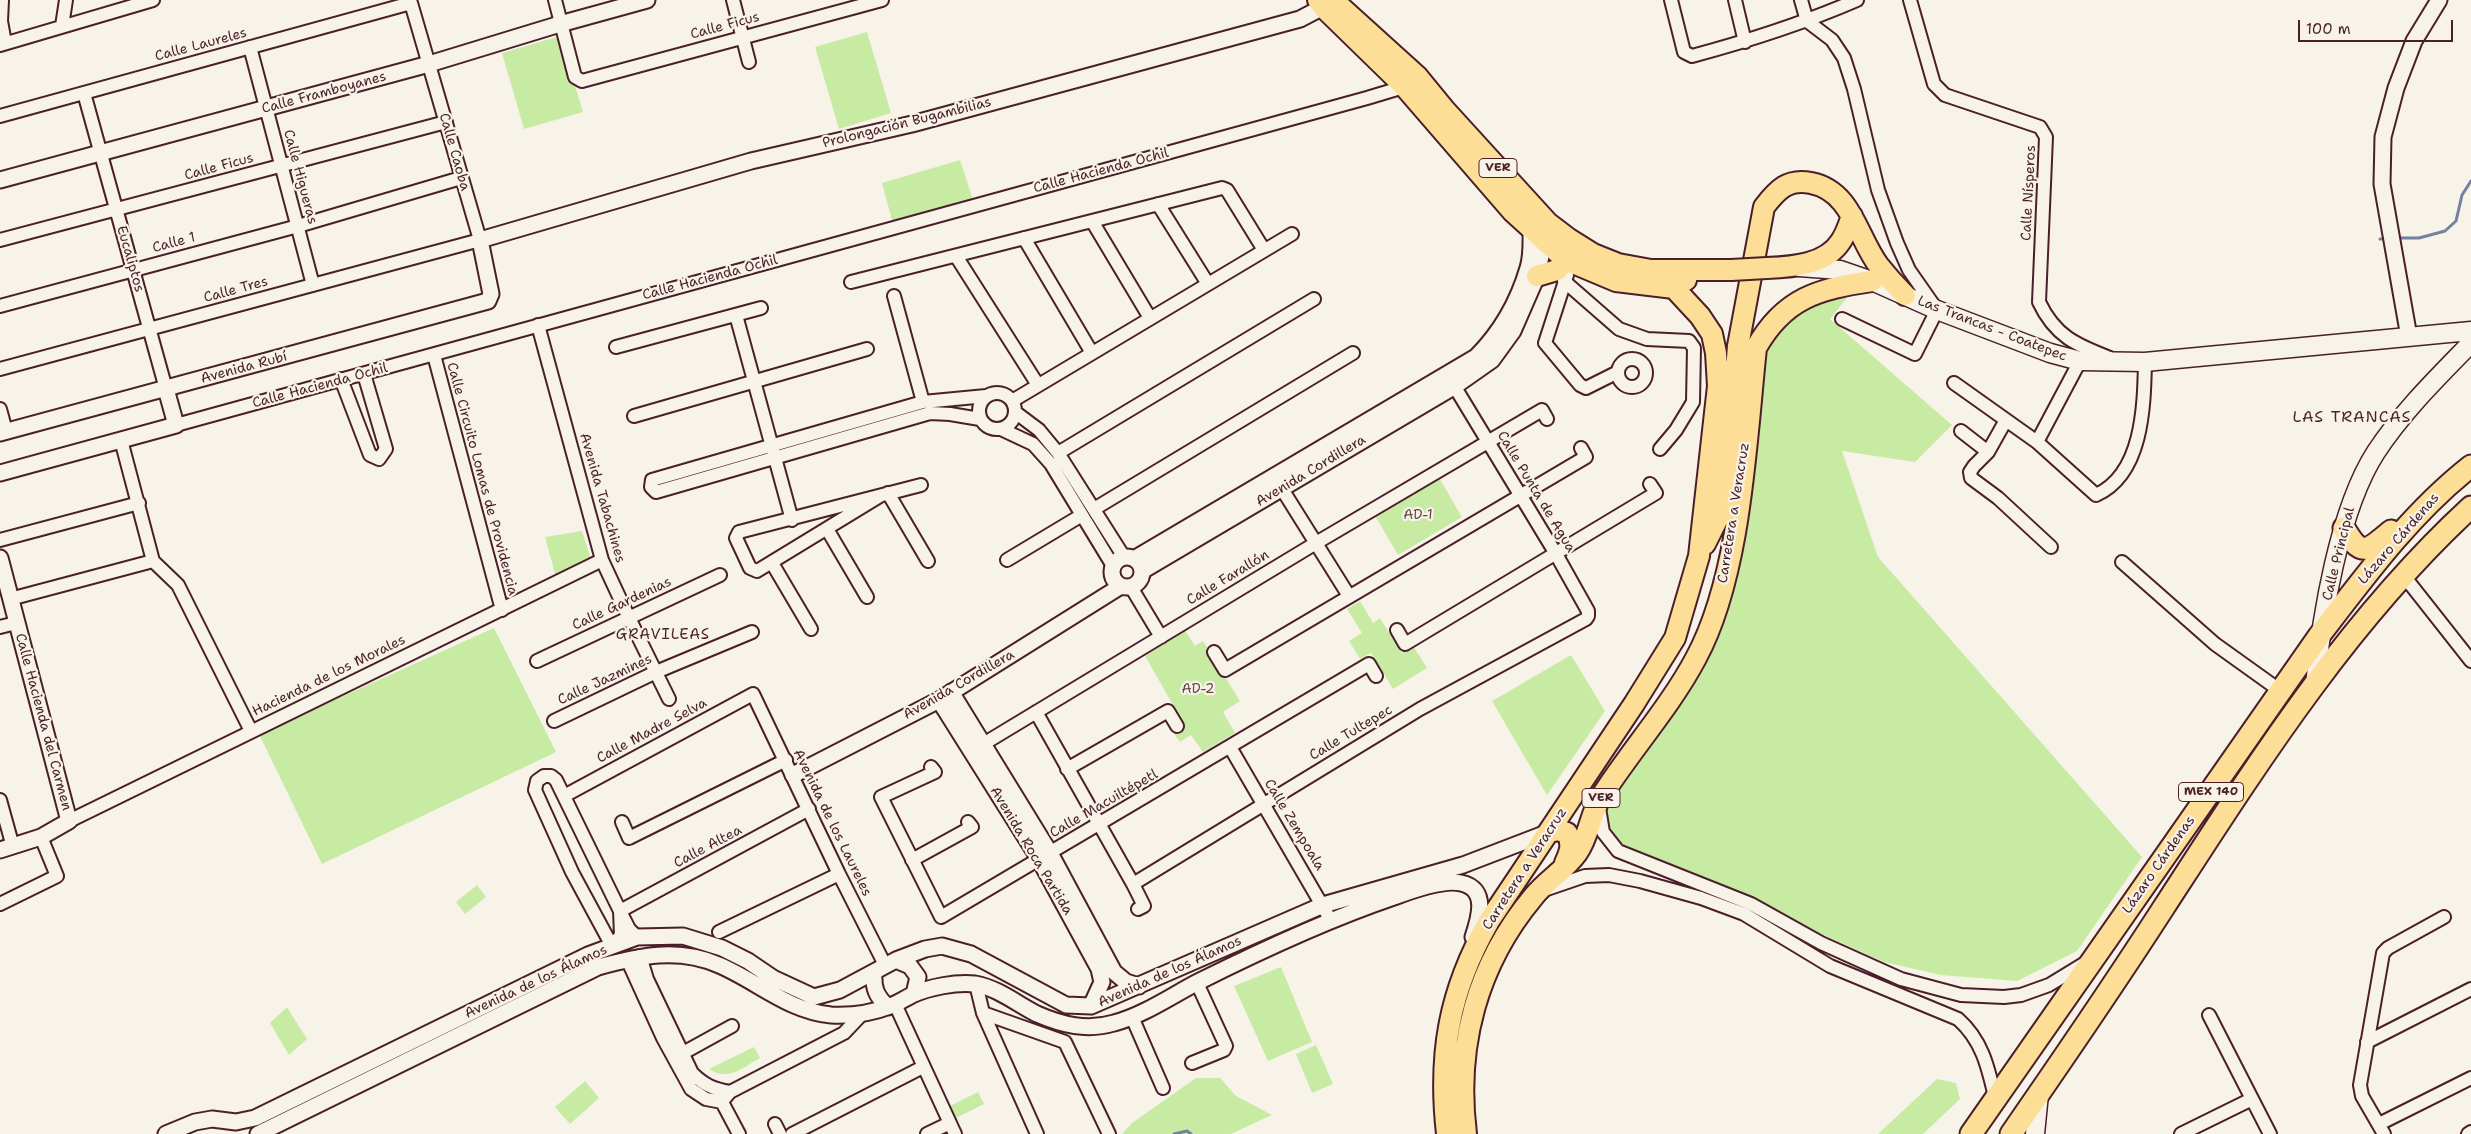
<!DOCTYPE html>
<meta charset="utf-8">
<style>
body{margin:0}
#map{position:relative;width:2471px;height:1134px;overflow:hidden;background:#f7f3e8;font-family:"Shantell Sans",sans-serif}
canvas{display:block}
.scale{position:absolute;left:2298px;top:20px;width:155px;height:22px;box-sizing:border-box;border:2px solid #4a1f2b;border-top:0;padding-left:6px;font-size:15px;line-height:18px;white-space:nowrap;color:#4a1f2b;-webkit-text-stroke:4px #f7f3e8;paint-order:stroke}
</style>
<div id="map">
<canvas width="2471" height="1134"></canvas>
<div class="scale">100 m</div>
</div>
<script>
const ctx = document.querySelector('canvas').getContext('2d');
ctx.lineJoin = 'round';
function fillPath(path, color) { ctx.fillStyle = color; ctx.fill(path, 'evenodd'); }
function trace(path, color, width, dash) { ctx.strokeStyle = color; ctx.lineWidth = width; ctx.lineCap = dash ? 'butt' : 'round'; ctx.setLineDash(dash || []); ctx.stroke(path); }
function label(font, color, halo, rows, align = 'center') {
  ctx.font = font + ' "Shantell Sans",sans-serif'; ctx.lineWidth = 4.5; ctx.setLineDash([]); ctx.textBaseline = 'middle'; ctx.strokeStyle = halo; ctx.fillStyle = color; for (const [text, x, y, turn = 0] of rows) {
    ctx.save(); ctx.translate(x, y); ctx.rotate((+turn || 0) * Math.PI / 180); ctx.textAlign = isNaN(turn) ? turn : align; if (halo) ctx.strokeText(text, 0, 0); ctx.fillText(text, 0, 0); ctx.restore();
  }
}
fillPath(new Path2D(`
 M867 32 891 113 839 129 815 47Z
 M560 36 583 112 524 129 502 53Z
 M960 160 974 203 893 224 882 183Z
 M1853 290 1830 319 1952 425 1915 462 1842 451 1878 557 2142 857 2077 951 2017 981 1941 975 1884 962 1612 840 1607 811 1615 788 1715 616 1762 356 1783 317Z
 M1438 476 1462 517 1398 555 1374 514Z
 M582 531 591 559 556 577 545 537Z
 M1360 601 1373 623 1380 618 1402 653 1413 646 1427 668 1393 689 1371 653 1360 659 1349 641 1362 633 1347 609Z
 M494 628 556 752 322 864 259 734Z
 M1185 630 1195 646 1203 641 1240 701 1223 712 1235 733 1203 752 1191 735 1180 742 1173 732 1184 724 1145 656Z
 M1571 655 1605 711 1547 795 1492 701Z
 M477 885 486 897 465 914 456 902Z
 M1281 967 1312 1042 1268 1061 1234 986Z
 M287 1007 307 1039 289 1055 270 1023Z
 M1316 1045 1333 1084 1312 1093 1296 1054Z
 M754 1047 760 1058C742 1068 728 1082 709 1069Z
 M1196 1078H1220L1236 1096 1272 1115 1231 1134H1122L1132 1123Z
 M1937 1079 1956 1083 1960 1099 1923 1134H1878Z
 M585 1081 599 1098 570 1124 555 1107Z
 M978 1092 984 1104 956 1118 950 1106Z`), '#c8eba4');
trace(new Path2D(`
 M2397 238H2419L2445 231 2456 221 2462 195 2471 181
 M2380 239H2388
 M1174 1134 1187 1131 1191 1134`), '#74829f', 3);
const minor = new Path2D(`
 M2 0 1 21 5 43
 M555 0 575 77 582 81 882 0
 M733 0 749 62
 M1671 0 1684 52 1692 56C1748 41 1804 23 1857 0
 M1735 0 1745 42
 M1801 0 1807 21 1832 40 1844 58 1854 89 1878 190 1897 243 1909 270 1937 310 1915 354 1842 319
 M1910 0 1934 84 1945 95 2040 127 2046 137 2039 302C2055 336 2076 345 2110 358
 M62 26 66 0
 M0 45 153 0
 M250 47 313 285
 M84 93 166 389
 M0 116 411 3 480 240 0 369
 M1158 204 1208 284
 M1092 221 1150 318
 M1024 238 1092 353
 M0 240 446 122
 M956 256 1038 385
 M1567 275 1545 343 1580 385 1586 388 1618 372
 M1564 281 1619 329 1647 339 1689 341 1694 348 1693 402 1676 430 1660 449
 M851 282 1222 188 1227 190 1264 250
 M894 296 923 402
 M0 306 298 226 461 178
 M736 315 792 520
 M538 325 602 560 628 616 669 699
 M616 347 761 308
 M434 355 502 610
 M1618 373a14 14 0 1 1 28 0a14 14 0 1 1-28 0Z
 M341 379 370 455 379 459 386 449 364 374
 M1954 383 2037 442 2096 495C2143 474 2144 406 2145 362
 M979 411a18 18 0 1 1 36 0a18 18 0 1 1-36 0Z
 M1012 401 1292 234
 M0 409 6 431
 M1015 412 1039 430 1058 453 1124 557
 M634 416 867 349
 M980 419 950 414 930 413 656 492 651 487 652 480 923 402 986 396
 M2006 420 1988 452 1974 466 1970 472 1971 478 1998 498 2051 547
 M176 425 1367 98 1397 89 1409 82
 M1001 429 1033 444 1051 464 1113 566
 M1961 431 1988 452
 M121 440 153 561
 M2037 442 2080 361
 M1058 453 1314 299
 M1282 489 1349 596
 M888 493 928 561
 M880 496 757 571 750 568 736 538 739 532 921 485
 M1094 509 1353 353
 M827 529 867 597
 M0 540 139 503
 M1007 560 1082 515
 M153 561 178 585 251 731
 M2122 562 2215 644 2282 692
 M772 563 811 629
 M2404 576 2471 661
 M1131 587 1161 637
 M10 599 153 561
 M0 627 16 623
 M1397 630 1405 644 1656 493 1650 484
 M1214 652 1225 670 1586 457 1581 448
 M537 661 720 575
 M1036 712 1133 884 1144 906 1138 909
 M554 721 656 672 752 632
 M985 743 1316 543 1542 410 1547 419
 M1230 747 1330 919
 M931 767 935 772 881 797 941 917 1369 664 1376 676
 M1067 769 1168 711 1177 726
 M564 796 753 694 839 874 885 965
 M0 800 13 847
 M1599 808 1603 832 1618 851 1751 904 1821 943 1901 979 1961 995 2004 997 2021 995 2049 985 2085 963
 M69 821 602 560
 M622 822 629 838 786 760
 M912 860 972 827 968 822
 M1133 884 1420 709 1586 619 1588 616V611L1556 554 1450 379
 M1547 889 1585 876 1609 875 1640 881 1701 898 1744 914 1830 966 1958 1019C1982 1040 1988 1067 1995 1097
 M0 904 57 876 41 837
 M719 932 839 874
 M637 937 629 929 620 911 556 780 551 776H544L537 781 535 790 572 872 612 946 621 935 620 911 809 809
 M640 956 647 979 692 1073C704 1085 713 1089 730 1092
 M627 959 663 1038 691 1089 706 1099 722 1102
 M976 984 983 1013 1037 1134
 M895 1004 955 1134
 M983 1013 1065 1042 1109 1134
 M2209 1015 2270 1134
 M1132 1017 1163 1088
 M2367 1042 2471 989
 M683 1053 732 1026
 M1192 1063 1224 1050 1226 1046 1197 983
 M725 1098 730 1092 844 1033 863 1013
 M722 1102 739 1134
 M775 1124 780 1134
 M2379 1124 2471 1078
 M792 1134 923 1067
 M927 1134 950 1123
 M2181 1134 2252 1099
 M2384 1134 2362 1096 2360 1085 2383 953 2388 948 2444 917
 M2468 1134 2471 1132`);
const tertiary = new Path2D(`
 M0 180 429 64 560 24 647 0
 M2409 337 2382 184 2383 137 2396 88 2414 41 2439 0
 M0 433 488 301 491 294 480 240 751 161 912 124 1300 19 1323 7 1329 0
 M0 473 176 425 166 389
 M1112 572a15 15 0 1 1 30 0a15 15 0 1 1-30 0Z
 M0 558 69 821 41 837 0 850
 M1134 559 1476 357C1501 332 1518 302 1528 268 1532 256 1531 241 1531 229
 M1142 571 1455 386 1492 360 1513 331 1537 276 1546 231
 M951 692 1050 853 1114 972 1126 982 1139 986
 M939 700 1039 859 1099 969 1102 982 1091 1006
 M793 775 939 700 1121 586
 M896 960 910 966 918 977 914 994
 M874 972C873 988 876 996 888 1007
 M166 1134 195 1122 212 1119 236 1122 255 1118 588 955 637 937 683 936 722 948 748 961 773 978 814 997 840 990 896 960 925 949 942 946 971 954 1066 1005 1091 1006 1323 905 1463 865 1549 832
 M258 1134 598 967C639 956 678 947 719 965 757 981 788 1011 831 1015 850 1016 872 1013 890 1006 897 1004 904 999 912 995 929 987 956 982 975 984 998 988 1017 1004 1037 1014 1062 1025 1087 1031 1114 1023 1144 1015 1171 996 1198 982 1262 950 1326 920 1394 897 1410 891 1444 879 1461 883 1489 889 1479 919 1473 937`);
const secondary = new Path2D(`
 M1799 267 1840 270 1872 281 1937 310 2050 353 2080 361 2145 362 2471 331
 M2315 686C2321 618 2339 509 2376 452 2403 411 2437 378 2471 343
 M2035 1134 2039 1094`);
const primary = new Path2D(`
 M1318 0 1323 7 1403 85 1512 211 1566 260 1616 281 1674 288 1686 280
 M1333 0 1418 77 1445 110 1548 223 1569 239 1593 254 1618 264 1651 270H1731
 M1767 268C1792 267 1826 265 1841 241 1846 234 1849 224 1852 216
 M1537 276 1557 270 1566 260
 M1705 544 1721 512 1728 466 1738 346 1764 207C1777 190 1788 178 1811 183 1852 191 1857 237 1879 266 1887 276 1896 286 1905 295
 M1549 832 1558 830 1567 833C1573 845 1570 852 1565 863
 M1447 1134C1438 1054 1449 991 1489 921L1634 704 1675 638 1699 556 1718 386 1716 353 1712 334 1700 316 1674 288
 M1466 1134C1455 1046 1477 964 1534 896 1547 880 1565 870 1577 853 1589 837 1590 814 1601 797 1631 750 1670 707 1696 658 1741 575 1746 442 1756 348 1784 298 1818 289 1872 281`);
const trunk = new Path2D(`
 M2344 528C2361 558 2367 551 2391 531
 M1971 1134 2319 636C2365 576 2411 513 2471 466
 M2011 1134C2063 1059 2115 983 2164 907 2255 767 2347 621 2471 507`);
trace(minor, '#4a1f2b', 16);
trace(tertiary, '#4a1f2b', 19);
trace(secondary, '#4a1f2b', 21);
trace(primary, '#4a1f2b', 24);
trace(trunk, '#4a1f2b', 25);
trace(minor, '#f7f3e8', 12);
trace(tertiary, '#f7f3e8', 15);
trace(secondary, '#f7f3e8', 18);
trace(primary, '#fdde96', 20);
trace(trunk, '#fdde96', 21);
const primaryBridge = new Path2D(`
 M1731 270 1767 268`);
trace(primaryBridge, '#4a1f2b', 24, []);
trace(primaryBridge, '#fdde96', 20);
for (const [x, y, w] of [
 [1498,168,38],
 [2211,792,65],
 [1601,798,38]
]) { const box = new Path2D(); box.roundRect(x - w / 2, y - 9.5, w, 19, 4); ctx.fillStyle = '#f7f3e8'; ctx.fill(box); trace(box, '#4a1f2b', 1); }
label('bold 12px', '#4a1f2b', null, [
 ["VER",1498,168],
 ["MEX 140",2211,792],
 ["VER",1601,798]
]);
label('14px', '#4a1f2b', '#f7f3e8', [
 ["Calle Ficus",725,26,-15],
 ["Calle Laureles",201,45,-15],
 ["Calle Framboyanes",324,93,-15],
 ["Prolongación Bugambilias",907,123,-14],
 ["Calle Caoba",454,152,74],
 ["Calle Ficus",219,167,-15],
 ["Calle Hacienda Ochil",1101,171,-15],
 ["Calle Higueras",300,177,75],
 ["Calle Nísperos",2029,193,-87],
 ["Calle 1",174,243,-15],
 ["Eucaliptos",130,259,74],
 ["Calle Hacienda Ochil",710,278,-15],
 ["Calle Tres",236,290,-15],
 ["Las Trancas - Coatepec",1992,329,21],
 ["Avenida Rubí",244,368,-15],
 ["Calle Hacienda Ochil",320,386,-15],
 ["Avenida Cordillera",1311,471,-31],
 ["Calle Circuito Lomas de Providencia",482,479,75],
 ["Calle Punta de Agua",1536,492,59],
 ["Avenida Tabachines",602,498,74],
 ["Carretera a Veracruz",1734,513,-81],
 ["Lázaro Cárdenas",2399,539,-49],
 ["Calle Principal",2339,554,-76],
 ["Calle Farallón",1228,578,-31],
 ["Calle Gardenias",622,604,-25],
 ["Hacienda de los Morales",329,676,-26],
 ["Calle Jazmines",605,680,-25],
 ["Avenida Cordillera",959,685,-30],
 ["Calle Hacienda del Carmen",43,722,75],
 ["Calle Madre Selva",652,731,-28],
 ["Calle Tultepec",1351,733,-31],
 ["Calle Macuiltépetl",1104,804,-30],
 ["Avenida de los Laureles",832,823,64],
 ["Calle Zempoala",1294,825,59],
 ["Calle Altea",708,847,-28],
 ["Avenida Roca Partida",1031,851,59],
 ["Lázaro Cárdenas",2159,865,-55],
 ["Carretera a Veracruz",1525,869,-57],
 ["Avenida de los Álamos",1170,972,-24],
 ["Avenida de los Álamos",536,982,-25]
]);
label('14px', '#634843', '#f7f3e8', [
 ["AD-1",1418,515],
 ["AD-2",1198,689]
]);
ctx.letterSpacing = '1px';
label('15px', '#4a1f2b', '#f7f3e8', [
 ["GRAVILEAS",663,635]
]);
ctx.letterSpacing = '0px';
ctx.letterSpacing = '1px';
label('16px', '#4a1f2b', '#f7f3e8', [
 ["LAS TRANCAS",2352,418]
]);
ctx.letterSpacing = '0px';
</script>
